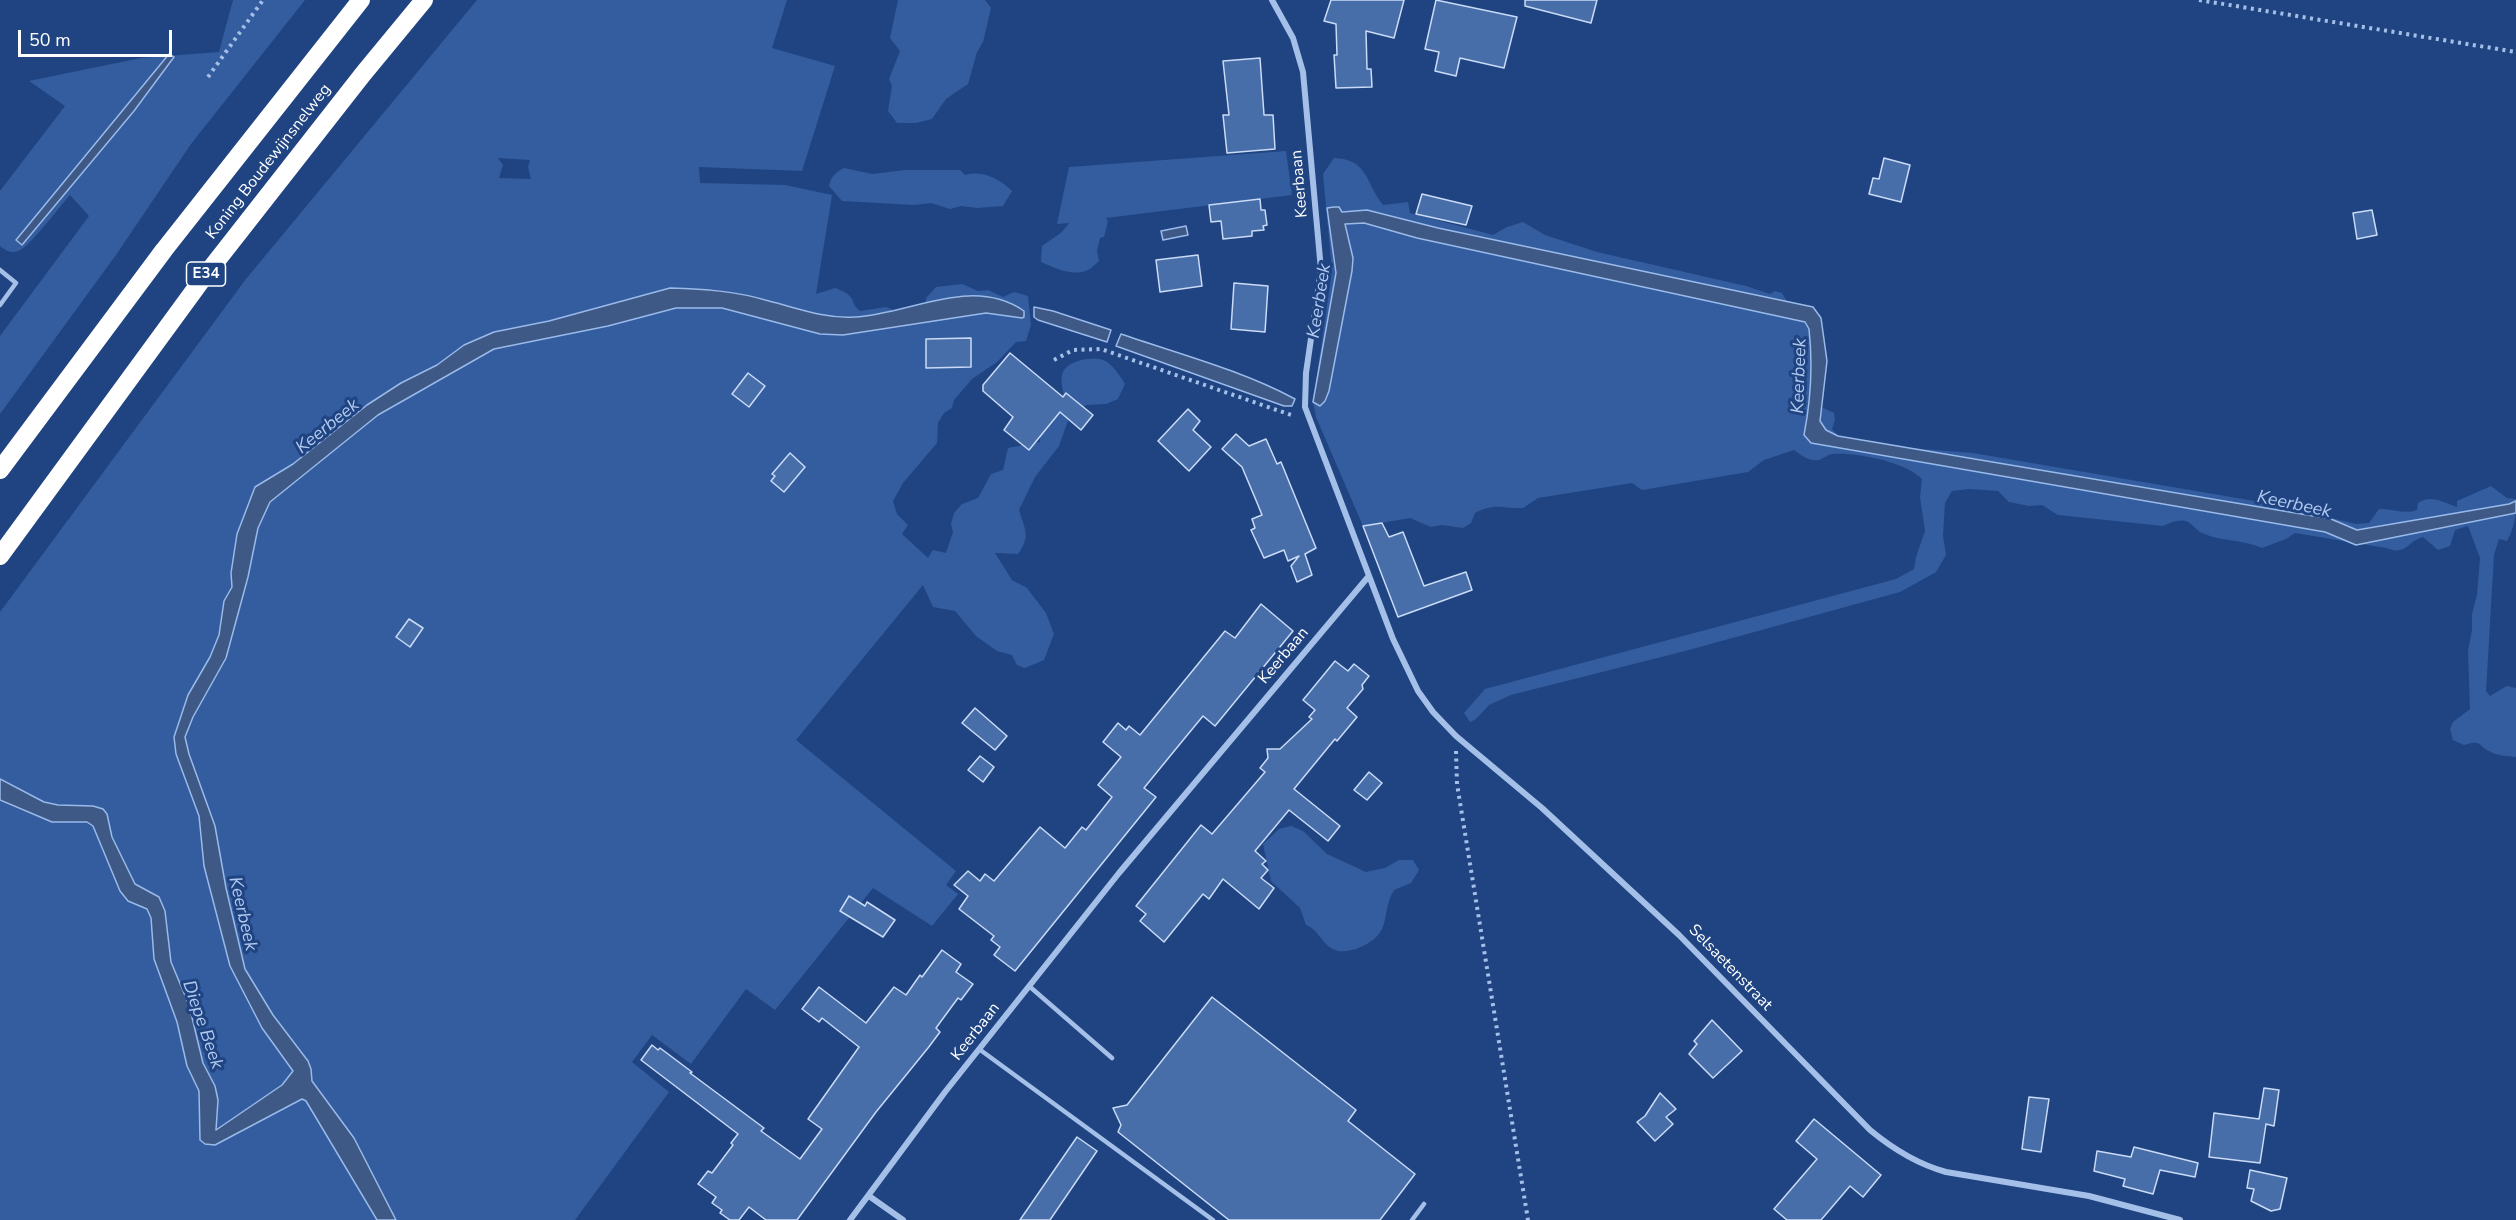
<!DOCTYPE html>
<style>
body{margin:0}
#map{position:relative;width:2516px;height:1220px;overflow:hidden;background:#204481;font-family:"Nunito Sans",sans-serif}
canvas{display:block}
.scale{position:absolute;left:18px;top:30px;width:154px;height:27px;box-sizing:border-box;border:3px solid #fff;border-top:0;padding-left:8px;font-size:18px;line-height:21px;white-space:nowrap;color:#fff;-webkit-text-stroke:4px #204481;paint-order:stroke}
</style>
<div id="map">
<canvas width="2516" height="1220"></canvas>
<div class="scale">50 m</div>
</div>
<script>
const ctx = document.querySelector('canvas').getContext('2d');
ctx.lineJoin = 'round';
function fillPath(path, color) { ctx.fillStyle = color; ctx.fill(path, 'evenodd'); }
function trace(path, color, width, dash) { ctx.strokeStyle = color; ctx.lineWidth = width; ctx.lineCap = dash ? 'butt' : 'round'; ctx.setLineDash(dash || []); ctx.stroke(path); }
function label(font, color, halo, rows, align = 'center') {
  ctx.font = font + ' "Nunito Sans",sans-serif'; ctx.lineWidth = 6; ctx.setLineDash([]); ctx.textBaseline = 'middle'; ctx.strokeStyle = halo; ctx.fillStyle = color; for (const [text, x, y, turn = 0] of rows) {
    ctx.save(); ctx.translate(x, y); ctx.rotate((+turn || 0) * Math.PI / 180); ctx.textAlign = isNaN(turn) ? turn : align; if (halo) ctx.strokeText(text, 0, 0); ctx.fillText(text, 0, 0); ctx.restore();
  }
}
fillPath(new Path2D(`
 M233 0H305L191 144 116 255 0 414V336L89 216 70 195C60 206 29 248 18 251 11 254 5 250 0 246V191L65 106 29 81 141 58 219 52Z
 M477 0H787L772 48 835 66 802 171 699 167 700 183 785 185 832 195 816 294 835 288C840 290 849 293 852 299 855 305 854 306 860 311L886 307 898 312 926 307V298L936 287 962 284 978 291 988 290 1003 297 1014 292 1028 296 1031 325 1026 341 1016 342 997 362 972 379 954 400 952 408 944 413 938 423 937 443 903 483 893 501 897 514 908 525 902 534 928 558 933 550 946 553 953 532 951 524 954 513 962 504 978 498 991 474 1003 470 1008 448 1040 442V429L1065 399C1063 391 1059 378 1064 370 1071 360 1093 356 1103 360 1113 364 1120 376 1125 384L1118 399 1106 404 1087 405 1078 409 1069 418 1059 446 1035 477 1019 510C1025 530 1031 536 1018 554L995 553 1012 580 1027 588 1046 613 1054 634 1044 660 1025 668 1017 665 1012 655 997 651 976 636 955 611 933 607 923 585 796 740 956 871 946 885 958 894 932 926 873 888 775 1010 746 989 691 1064 652 1035 632 1062 669 1092 575 1220H396L386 1202 341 1159 377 1220H0V800L29 813 78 809 114 847 138 889 147 892 216 1129 218 1100 215 1086 203 1063 189 1005 171 962 165 911 159 898 135 884 112 837 107 814 103 809 93 806 58 805 44 802 0 779V612L246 279ZM498 158 530 160 528 167 531 179 499 178 503 165ZM712 289 768 300 775 322 722 308H676L608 326 494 349 378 415 289 487 273 476 293 464 367 405 401 383 437 365 464 345 494 332ZM274 1091V1113L236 1133 264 1098Z
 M898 0H985L991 8 983 42 977 52 968 84 946 99 932 119 916 123H897L888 111 892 86 889 79 900 51 890 38Z
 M1286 151 1292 195 1106 218 1108 221 1104 237 1100 238 1097 251 1099 261C1095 264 1092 268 1088 270 1072 277 1055 268 1041 262L1042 246 1062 232 1069 223 1057 224 1069 167Z
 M1334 158C1369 160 1364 181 1383 205L1408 202 1410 213 1493 235 1507 227 1523 222 1545 235 1597 252 1746 286 1770 294 1775 291 1782 293 1789 305 1810 324 1819 406 1834 413 1835 420 1832 429 1840 438 1872 445 1973 453 2278 505H2290L2298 510 2356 524 2369 523 2379 509C2393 508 2404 515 2417 510L2418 503C2430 494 2443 502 2457 507V501L2491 486 2507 498 2516 499C2516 515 2515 527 2507 541L2499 539 2494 555 2486 691 2490 696 2507 686 2516 688V757C2509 756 2497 756 2491 752 2477 746 2483 739 2464 745L2453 740 2450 729 2453 722 2470 709 2468 651 2472 630V614L2477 595 2480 558 2468 526 2455 530 2450 546 2438 550 2423 537C2406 542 2407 556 2386 548L2295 533 2286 539 2262 548C2243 539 2221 542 2202 533 2196 530 2192 523 2186 521 2178 519 2170 523 2163 526L2058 515 2042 505 2029 506 2009 502 1998 491 1969 489 1952 491 1945 503 1943 536 1946 555 1936 572 1900 592 1685 651 1511 695 1489 705 1476 719 1470 722 1464 713 1485 689 1896 579 1914 569 1916 557 1925 531 1920 497 1922 479C1906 462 1856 452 1832 454 1827 455 1824 458 1819 460 1809 462 1801 455 1794 450L1764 460 1748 472 1642 490 1632 483 1538 498 1523 508C1503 509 1496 502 1475 513L1471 523 1463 528 1442 525 1431 527 1410 518 1363 526 1316 417 1313 402 1332 271 1323 174Z
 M844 168 872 174 905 170H960L965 175C982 170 1000 179 1012 191L1003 206 977 208 961 206 950 209 931 203 914 205 842 201 829 186C831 176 836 172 844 168Z
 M1291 826 1303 831 1327 854 1366 872 1385 868 1399 860H1413L1419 870 1411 883 1394 890C1379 916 1395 934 1356 949 1348 951 1340 953 1333 949 1321 943 1319 930 1306 925L1300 908 1271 881 1263 844 1279 829Z`), '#335d9f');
const water = new Path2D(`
 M169 54 174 57 134 111 22 245 16 240Z
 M1334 207H1339L1342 212 1367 210 1438 228 1813 307 1821 318 1827 361 1820 421 1826 430 1838 436 2331 519 2357 530 2509 504 2516 501V513L2356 545 2325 532 1811 443 1804 435C1811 399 1813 365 1809 329L1805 322 1417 238 1364 223 1345 224 1353 258 1352 271 1329 391 1325 401 1320 406 1313 402 1336 273 1327 208Z
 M1186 226 1188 235 1163 240 1161 231Z
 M670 288C704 289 736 291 769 301 797 308 825 319 855 317 910 314 972 275 1024 311V317L1022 318 986 313 843 335 820 334 722 308H676L608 326 494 349 378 415 270 502 258 528 248 577 226 658 193 717 185 737 189 754 215 826 226 888 245 969 273 1015 308 1061 311 1069 312 1081 354 1138 396 1220H377L306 1101 302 1099 215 1145 205 1144 200 1140 199 1091 187 1066 177 1022 154 959 151 918 147 909 128 901 120 891 93 826 87 822H52L0 800V779L44 802 58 805 93 806 103 809 107 814 112 837 135 884 159 897 165 911 171 962 189 1005 203 1063 215 1086 218 1100 216 1130 282 1085 293 1071 262 1028 230 966 204 866 199 816 176 754 174 737 188 695 210 657 219 635 224 601 232 587 231 573 237 534 255 487 293 464 367 405 401 383 437 365 464 345 494 332 549 321Z
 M1034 307 1053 311 1111 330 1107 342 1038 320 1034 317Z
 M1121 334C1179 354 1241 370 1295 399L1292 406H1284L1116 346Z`);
fillPath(water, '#3e5985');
trace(water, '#99baea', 1.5);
const building = new Path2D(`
 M1331 0H1404L1394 38 1366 31 1367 69H1371L1372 87 1336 88 1334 55H1337L1336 24 1324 21Z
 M1436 0 1517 17 1504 68 1460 58 1456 76 1435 71 1439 52 1425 49Z
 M1525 0H1597L1591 23 1525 6Z
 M1260 58 1264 115H1273L1275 149 1227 153 1223 115H1229L1223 61Z
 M1884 158 1910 165 1901 202 1869 194 1873 178 1879 179Z
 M1422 194 1472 206 1466 225 1416 214Z
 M1260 199 1261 210H1265L1267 225 1263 226 1264 230 1252 231V236L1223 239 1221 221 1211 222 1209 205Z
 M2372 210 2377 235 2357 239 2353 213Z
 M1198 255 1202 286 1160 292 1156 260Z
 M1234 283 1268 286 1265 332 1231 329Z
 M971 338V367L926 368V339Z
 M1010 353 1063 397 1066 393 1093 415 1081 430 1060 412 1029 450 1004 430 1013 417 983 391V385Z
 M748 373 765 386 749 407 732 394Z
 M1188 409 1200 421 1193 430 1211 447 1189 471 1158 441Z
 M1236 434 1249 446 1266 439 1277 464 1281 462 1316 548 1305 554 1312 575 1297 582 1291 566 1299 556 1288 561 1284 550 1264 558 1251 530 1255 528 1252 519 1262 515 1258 505 1242 467 1222 449Z
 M790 453 805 467 784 492 771 481 775 476 772 474Z
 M1382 523 1389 537 1403 532 1424 586 1466 572 1472 590 1398 617 1363 526Z
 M1261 604 1293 631 1215 726 1203 716 1175 750 1144 788 1156 797 1015 971 994 955 1000 947 991 940 994 936 959 909 968 896 954 885 968 871 980 881 985 874 994 881 1040 827 1065 848 1082 827 1086 830 1112 797 1098 785 1121 757 1103 742 1118 723 1126 730 1129 726 1140 735 1225 631 1235 638Z
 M409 619 423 628 410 647 396 637Z
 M1335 661 1348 671 1354 664 1369 676 1362 685 1363 689 1347 708 1357 717 1337 741 1335 739 1294 789 1340 826 1328 841 1289 810 1255 851 1266 861 1262 864 1268 870 1261 878 1274 888 1259 909 1223 879 1209 899 1203 894 1164 942 1140 921 1146 914 1136 906 1201 825 1212 834 1265 772 1260 768 1268 758 1267 749H1280L1312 719 1309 717 1315 710 1303 700Z
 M975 708 1007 736 995 750 962 723Z
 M980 756 994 767 983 782 968 770Z
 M1369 772 1382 783 1367 800 1354 790Z
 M849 896 865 906 867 902 895 920 883 937 840 911Z
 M942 950 961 964 956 972 973 984 961 1000 958 998 936 1028 940 1032 928 1048 876 1112 797 1220H766L749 1207 739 1220H730L720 1213 722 1210 712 1203 716 1197 698 1184 708 1171 712 1173 733 1145 731 1143 738 1134 641 1060 652 1045 658 1050 660 1048 692 1072 690 1073 764 1128 761 1131 800 1159 822 1129 808 1119 859 1047 822 1018 819 1022 802 1009 819 987 866 1023 894 987 906 995 920 975 922 977Z
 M1212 997 1356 1110 1348 1121 1415 1174 1380 1220H1229L1118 1132 1121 1125 1113 1108 1127 1105Z
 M1712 1020 1742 1051 1713 1078 1689 1054 1697 1044 1694 1041Z
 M2264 1088 2279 1090 2274 1126 2266 1124 2260 1163 2209 1157 2214 1113 2259 1119Z
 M1660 1093 1676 1109 1666 1117 1673 1124 1655 1141 1637 1122 1645 1116Z
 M2029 1097 2049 1099 2041 1152 2022 1149Z
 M1814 1119 1881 1175 1863 1197 1850 1186 1821 1220H1787L1774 1209 1817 1159 1796 1141Z
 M1077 1137 1097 1151 1050 1220H1020Z
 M2134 1147 2198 1163 2195 1177 2160 1170 2153 1194 2123 1186 2125 1179 2094 1171 2097 1151 2131 1157Z
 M2250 1170 2287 1178 2280 1209 2271 1211 2251 1201 2254 1189 2247 1188Z`);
fillPath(building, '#486eaa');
trace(building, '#c9dbf6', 1.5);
trace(new Path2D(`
 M2199 0 2516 52
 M208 77 263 0
 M1054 360 1073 350 1101 349 1294 416
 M1456 751 1457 784 1528 1220`), '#a5c0e8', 4, [3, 4.5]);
trace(new Path2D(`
 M0 270 16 283 0 305
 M1029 986 1112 1058
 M979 1049 1213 1220
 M1412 1220 1424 1204`), '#a5c0e8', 4.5);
trace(new Path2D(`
 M1272 0 1293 38 1303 72 1321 270 1306 373 1305 407 1393 639 1418 691 1433 712 1456 736 1542 808 1679 935 1870 1130C1893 1149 1917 1164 1946 1172L2089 1196 2180 1220
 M869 1196 903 1220
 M850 1220 945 1092 1119 873 1368 577`), '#a5c0e8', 6);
trace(new Path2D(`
 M0 470 164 250 361 0
 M0 556 204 277 363 74 424 0`), '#fff', 18);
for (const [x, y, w] of [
 [206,274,39]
]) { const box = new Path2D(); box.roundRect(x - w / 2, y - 12, w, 24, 4.5); ctx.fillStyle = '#204481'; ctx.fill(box); trace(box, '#fff', 1.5); }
label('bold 15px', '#fff', null, [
 ["E34",206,274]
]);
label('16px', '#fff', '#204481', [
 ["Koning Boudewijnsnelweg",269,162,-52],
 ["Keerbaan",1300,184,-95],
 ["Keerbaan",1284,656,-50],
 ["Selsaetenstraat",1730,968,46],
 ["Keerbaan",976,1032,-52]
]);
label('italic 18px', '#b1caf0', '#204481', [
 ["Keerbeek",1320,301,-81],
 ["Keerbeek",1800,376,-88],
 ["Keerbeek",328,427,-39],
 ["Keerbeek",2294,505,12],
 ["Keerbeek",242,914,77],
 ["Diepe Beek",202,1025,71]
]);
</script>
